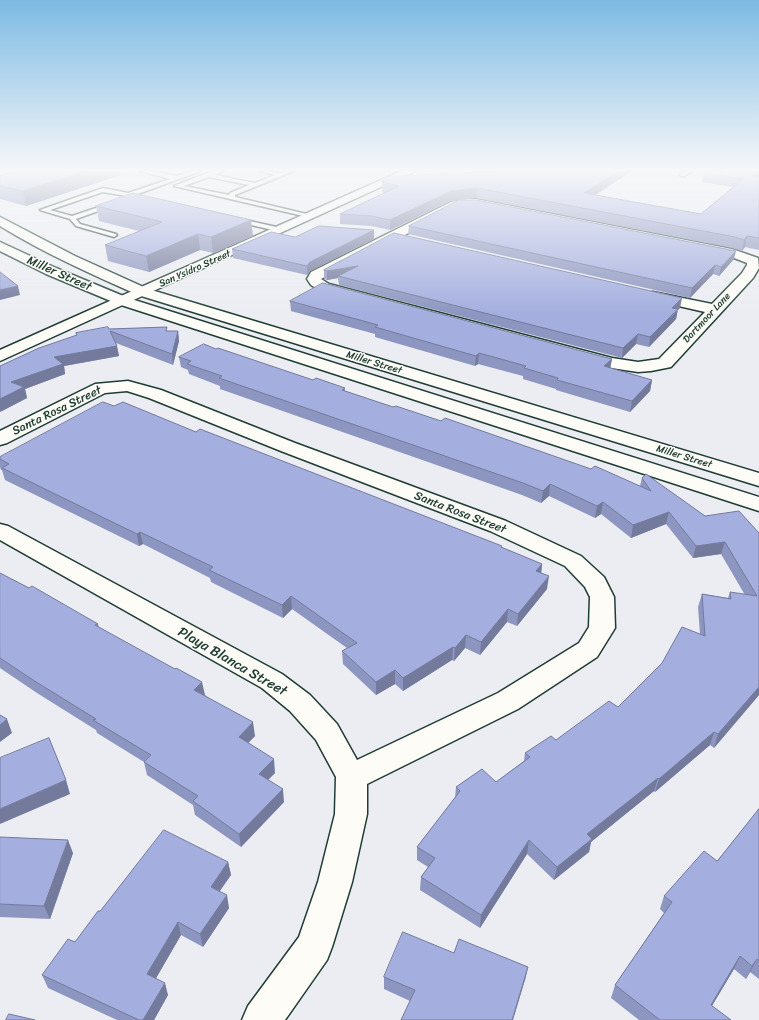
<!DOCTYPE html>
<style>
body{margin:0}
canvas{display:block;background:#ebedf2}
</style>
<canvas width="759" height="1020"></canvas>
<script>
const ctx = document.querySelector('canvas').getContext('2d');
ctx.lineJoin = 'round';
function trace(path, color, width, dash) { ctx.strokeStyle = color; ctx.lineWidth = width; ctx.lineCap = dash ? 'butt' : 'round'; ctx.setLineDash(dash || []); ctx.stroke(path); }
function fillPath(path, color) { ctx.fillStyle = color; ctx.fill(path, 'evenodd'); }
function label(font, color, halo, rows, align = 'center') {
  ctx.font = font + ' Sriracha,sans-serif'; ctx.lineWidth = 3; ctx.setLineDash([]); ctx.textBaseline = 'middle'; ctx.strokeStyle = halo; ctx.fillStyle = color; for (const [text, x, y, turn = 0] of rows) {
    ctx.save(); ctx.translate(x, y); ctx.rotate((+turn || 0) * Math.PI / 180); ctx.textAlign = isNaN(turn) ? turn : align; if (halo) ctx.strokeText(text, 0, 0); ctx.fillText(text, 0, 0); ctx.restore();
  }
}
const lane = new Path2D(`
 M140 171H153L177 176 191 171H201L135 195 138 196V198L103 192 50 210 72 216 111 203H115V205L76 219 80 224 116 234 117 235 114 237 76 226 70 219 40 210 103 188 128 193 170 179Z
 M213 171H223L215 175 255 183 275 175 260 171 280 173 294 171 235 195V197L315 216 312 218 174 186ZM209 177 249 185 230 193 229 195 184 186Z
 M684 171H691L685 176H681L680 175Z
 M236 218 281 228 284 230 281 232 234 221V219Z`);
const street = new Path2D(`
 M401 171H416L0 361V350Z
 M464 199H476L732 249 758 258 759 268 753 278 671 367 651 371 638 372 605 367 319 290 311 285 307 279 311 272 451 202ZM458 207H476L729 256 747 263V265L742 273 712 304 653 292 648 293 646 296 648 299 705 312 659 359 638 362 612 358 329 284 321 279Z
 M128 381 161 390 295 443 506 521 581 556 604 577 614 597 615 628 597 657 518 709 367 784V814L352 882 332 947 327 960 285 1020H242L248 1006 299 937 318 882 335 814 336 777 316 740 290 711 262 688 0 540V524L8 526 282 674 310 695 337 724 357 760 498 693 579 643 589 627 590 597 585 587 565 566 490 531 281 451 149 398 127 391 105 393 7 443 0 445V431L95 384Z`);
const secondary = new Path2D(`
 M0 217 75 256 148 289 759 473V486L138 295C91 274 44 253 0 226Z
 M0 242 56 268 128 298 759 497V511L118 304 46 274 0 251Z`);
trace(lane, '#1f3d34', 3);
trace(street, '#1f3d34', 3);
trace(secondary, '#1f3d34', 3);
fillPath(lane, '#fdfcf7');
fillPath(street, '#fdfcf7');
fillPath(secondary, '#fdfcf7');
fillPath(new Path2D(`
 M496 171H632L595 195 701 214 733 187 702 182 704 173 759 171V250L745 247 742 251 732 248 476 198 450 201 390 230 371 226 340 224V214L385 193 382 192V182Z
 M121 175 26 206 0 199V176Z
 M96 206 253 236 213 253 200 250 149 272 108 261 105 245 139 231 99 221Z
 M409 226 734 259 719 276 713 274 690 298 408 234Z
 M374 230V239L310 271 307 275 233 258 232 249 295 237Z
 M324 270 680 308 678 309 676 319 649 347 636 344 622 358 339 285 338 278 327 280 324 279Z
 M290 301 612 359 610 368 652 380 650 391 630 412 556 390V389L523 379V376L478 364 475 366 375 337V334L291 311Z
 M167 327V331H178L179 341 173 365 116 343 119 356 64 366 65 374 25 389 27 398 0 412 77 335 76 333 109 329Z
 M216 349 313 380 345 388V391L393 407 591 469 640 486 642 478 705 516 759 533V695L714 748 710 745 655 792 654 791 591 842 589 852 554 880 527 854 480 928 420 890 421 877 428 867 417 860V847L455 798 456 787 496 782 524 761 525 753 556 740 618 707 700 634 698 607 702 594 728 598 730 592 745 595 721 554 693 558 666 524 631 538 601 514 595 518 549 496 541 503 522 495 220 389V386L189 374 188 370 181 367 179 357Z
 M114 406 196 432 502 548 542 564 541 573 547 589 517 626 507 622 480 655 465 648 454 661 452 660 403 691 395 684 376 695 343 664 342 651 347 648 292 609 283 618 211 582 210 578 143 544 139 546 5 480 2 470H1L0 467V457Z
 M0 573 98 624 99 627 205 695 255 736 248 743 275 773 268 779 284 802 241 847 195 815 193 805 147 775 144 762 97 733 96 730 37 693 0 668Z
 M759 809V979L750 972 746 979 734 969 712 1006 731 1020H639L611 998 615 985 664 913 660 909 664 896 717 861Z
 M0 837 73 853 50 919 0 917Z
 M228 862 231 875 220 891 229 908 203 947 181 935 156 978 168 995 154 1020H117L48 988 42 975 75 942 100 911Z
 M454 953 528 967 525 980 410 1001 384 989V977Z`), '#8d96c0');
fillPath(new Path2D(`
 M86 171H120L121 175 26 206 23 191Z
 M619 171H632L583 203 584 193Z
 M756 171H759V177L752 176Z
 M477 188 476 198 450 201 390 230V220L451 191Z
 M251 220 253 236 213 253 211 237Z
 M374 230V239L310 271 307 275V266L310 262Z
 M198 234 200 250 149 272 146 256Z
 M747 236 745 247 742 251 744 240Z
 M736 251 734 259 719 276 721 267Z
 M715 265 713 274 690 298 692 288Z
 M358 266 338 276V278L327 280V271Z
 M18 286 20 295 0 300V290Z
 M682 298 680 308 670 318 672 308Z
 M678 309 676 319 649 347 650 337Z
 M178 331 179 341 173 365 172 354Z
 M638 334 636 344 622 358 623 348Z
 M117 346 119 356 64 366 65 374 25 389 27 398 0 412V399L11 382 54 357Z
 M479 353 478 364 475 366 476 356Z
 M612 359 610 369 604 366Z
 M652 380 650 391 630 412 632 401Z
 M550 484 549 496 541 503 543 491Z
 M603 502 601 514 595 518 597 506Z
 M669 512 666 524 631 538 633 525Z
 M140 532 143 544 139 546 137 534Z
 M725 542 721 554 693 558 696 546Z
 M542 564 541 576 536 571Z
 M549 576 547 589 517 626 518 614Z
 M291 596 292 609 283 618 282 605Z
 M508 609 507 622 480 655 481 642Z
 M466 635 465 648 454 661 455 648Z
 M453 647 452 660 403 691V678Z
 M395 670V684L376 695V682Z
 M202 682 205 695 196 703 194 690Z
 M759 687V695L714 748 718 734Z
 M7 719 12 733 0 742V725Z
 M253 722 255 736 241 750 239 737Z
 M714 732 710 745 655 792 659 779Z
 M274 759 275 773 261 787 259 774Z
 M658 778 654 791 591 842 589 852 554 880 557 867 587 834Z
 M66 780 70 794 0 824V809Z
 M283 789 284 802 241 847 239 834Z
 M68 840 73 853 50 919 44 906Z
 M529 840 527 854 480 928 481 915Z
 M228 862 231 875 213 900 211 887Z
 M227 895 229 908 203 947 200 934Z
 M178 922 181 935 151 987 147 974Z
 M740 956 734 969 705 1017 711 1005Z
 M757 959 750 972 746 979 752 966Z
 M528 967 525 980 513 1020H512Z
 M165 983 168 995 154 1020H143Z`), '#737a9c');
const building = new Path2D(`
 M17 171H86L23 191 0 186V176Z
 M496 171H619L584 193 701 214 743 179 704 173 705 171H756L752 176 759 177V238L747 236 744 240 735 237 477 188 451 191 390 220 371 216 340 214 399 186 382 182V179L385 177Z
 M133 193 251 220 211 237 198 234 146 256 105 245 162 222 96 206Z
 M459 200H476L736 251 721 267 715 265 692 288 409 226Z
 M319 226 374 230 310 262 307 266 232 249 271 232 295 237Z
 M394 233 682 298 672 308 678 309 650 337 638 334 623 348 338 276 358 266 327 271 324 270Z
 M0 272 18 286 0 290Z
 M323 283 612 359 604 366 652 380 632 401 557 380 558 378 524 368 526 366 479 353 476 356 375 327 378 325 290 301Z
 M108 327 109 329 167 327 166 331H178L172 354 110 331 117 346 54 357 63 364 11 382 24 387 0 399V366L39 348 77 335 76 333Z
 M204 344 216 349 218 348 313 380 316 378 345 388 342 390 393 407 396 406 441 421 445 418 591 469 595 466 651 491 642 478 646 474 705 516 739 511 759 533V687L718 734 714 732 659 779 658 778 587 834 592 839 557 867 529 840 481 915 421 877 435 858 417 847 460 791 456 787 482 769 496 782 530 757 525 753 551 736 556 740 609 701 618 707 662 663 682 627 705 636 702 594 731 599 730 592 757 596 725 542 696 546 669 512 633 525 603 502 597 506 550 484 543 491 523 483 219 378 222 376 187 364 191 361 179 357Z
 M103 402 114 406 123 402 196 432 200 429 502 546 501 547 542 564 536 571 549 576 518 614 508 609 481 642 466 635 455 648 453 647 403 678 395 670 376 682 342 651 357 643 291 596 282 605 209 570 213 567 140 532 137 534 2 468 9 464 0 459V457Z
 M0 573 29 588 32 586 98 624 95 625 175 669 176 668 202 682 194 690 253 722 239 737 274 759 259 774 283 789 239 834 193 801 198 796 144 762 151 755 93 720 96 719 33 680 0 658Z
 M0 715 7 719 0 725Z
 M49 738 66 780 0 809V758Z
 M759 809V961L757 959 752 966 740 956 711 1005 731 1020H660L615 985 672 902 664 896 704 851 717 861Z
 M164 830 228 862 211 887 227 895 200 934 178 922 147 974 165 983 143 1020H139L42 975 68 939 75 942 98 911H100Z
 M0 837 68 840 44 906 0 904Z
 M403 932 454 953 459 939 528 967 512 1020H401L415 990 384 977Z
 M9 1014 35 1020H6Z`);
fillPath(building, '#a4afdf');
trace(building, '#737a9c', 1);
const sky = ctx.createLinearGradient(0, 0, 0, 314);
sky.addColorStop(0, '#7dbae3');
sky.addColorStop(0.54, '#f6f7f9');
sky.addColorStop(1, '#f6f7f900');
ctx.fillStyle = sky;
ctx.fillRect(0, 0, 759, 314);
label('10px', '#1f3d34', '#fdfcf7', [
 ["San Ysidro Street",195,269,-24],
 ["Dartmoor Lane",707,318,-47],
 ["Miller Street",374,363,17],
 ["Miller Street",684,457,17]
]);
label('12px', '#1f3d34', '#fdfcf7', [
 ["Miller Street",59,274,24],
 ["Santa Rosa Street",57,411,-26],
 ["Santa Rosa Street",460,513,21]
]);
label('14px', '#1f3d34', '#fdfcf7', [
 ["Playa Blanca Street",232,662,30]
]);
</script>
